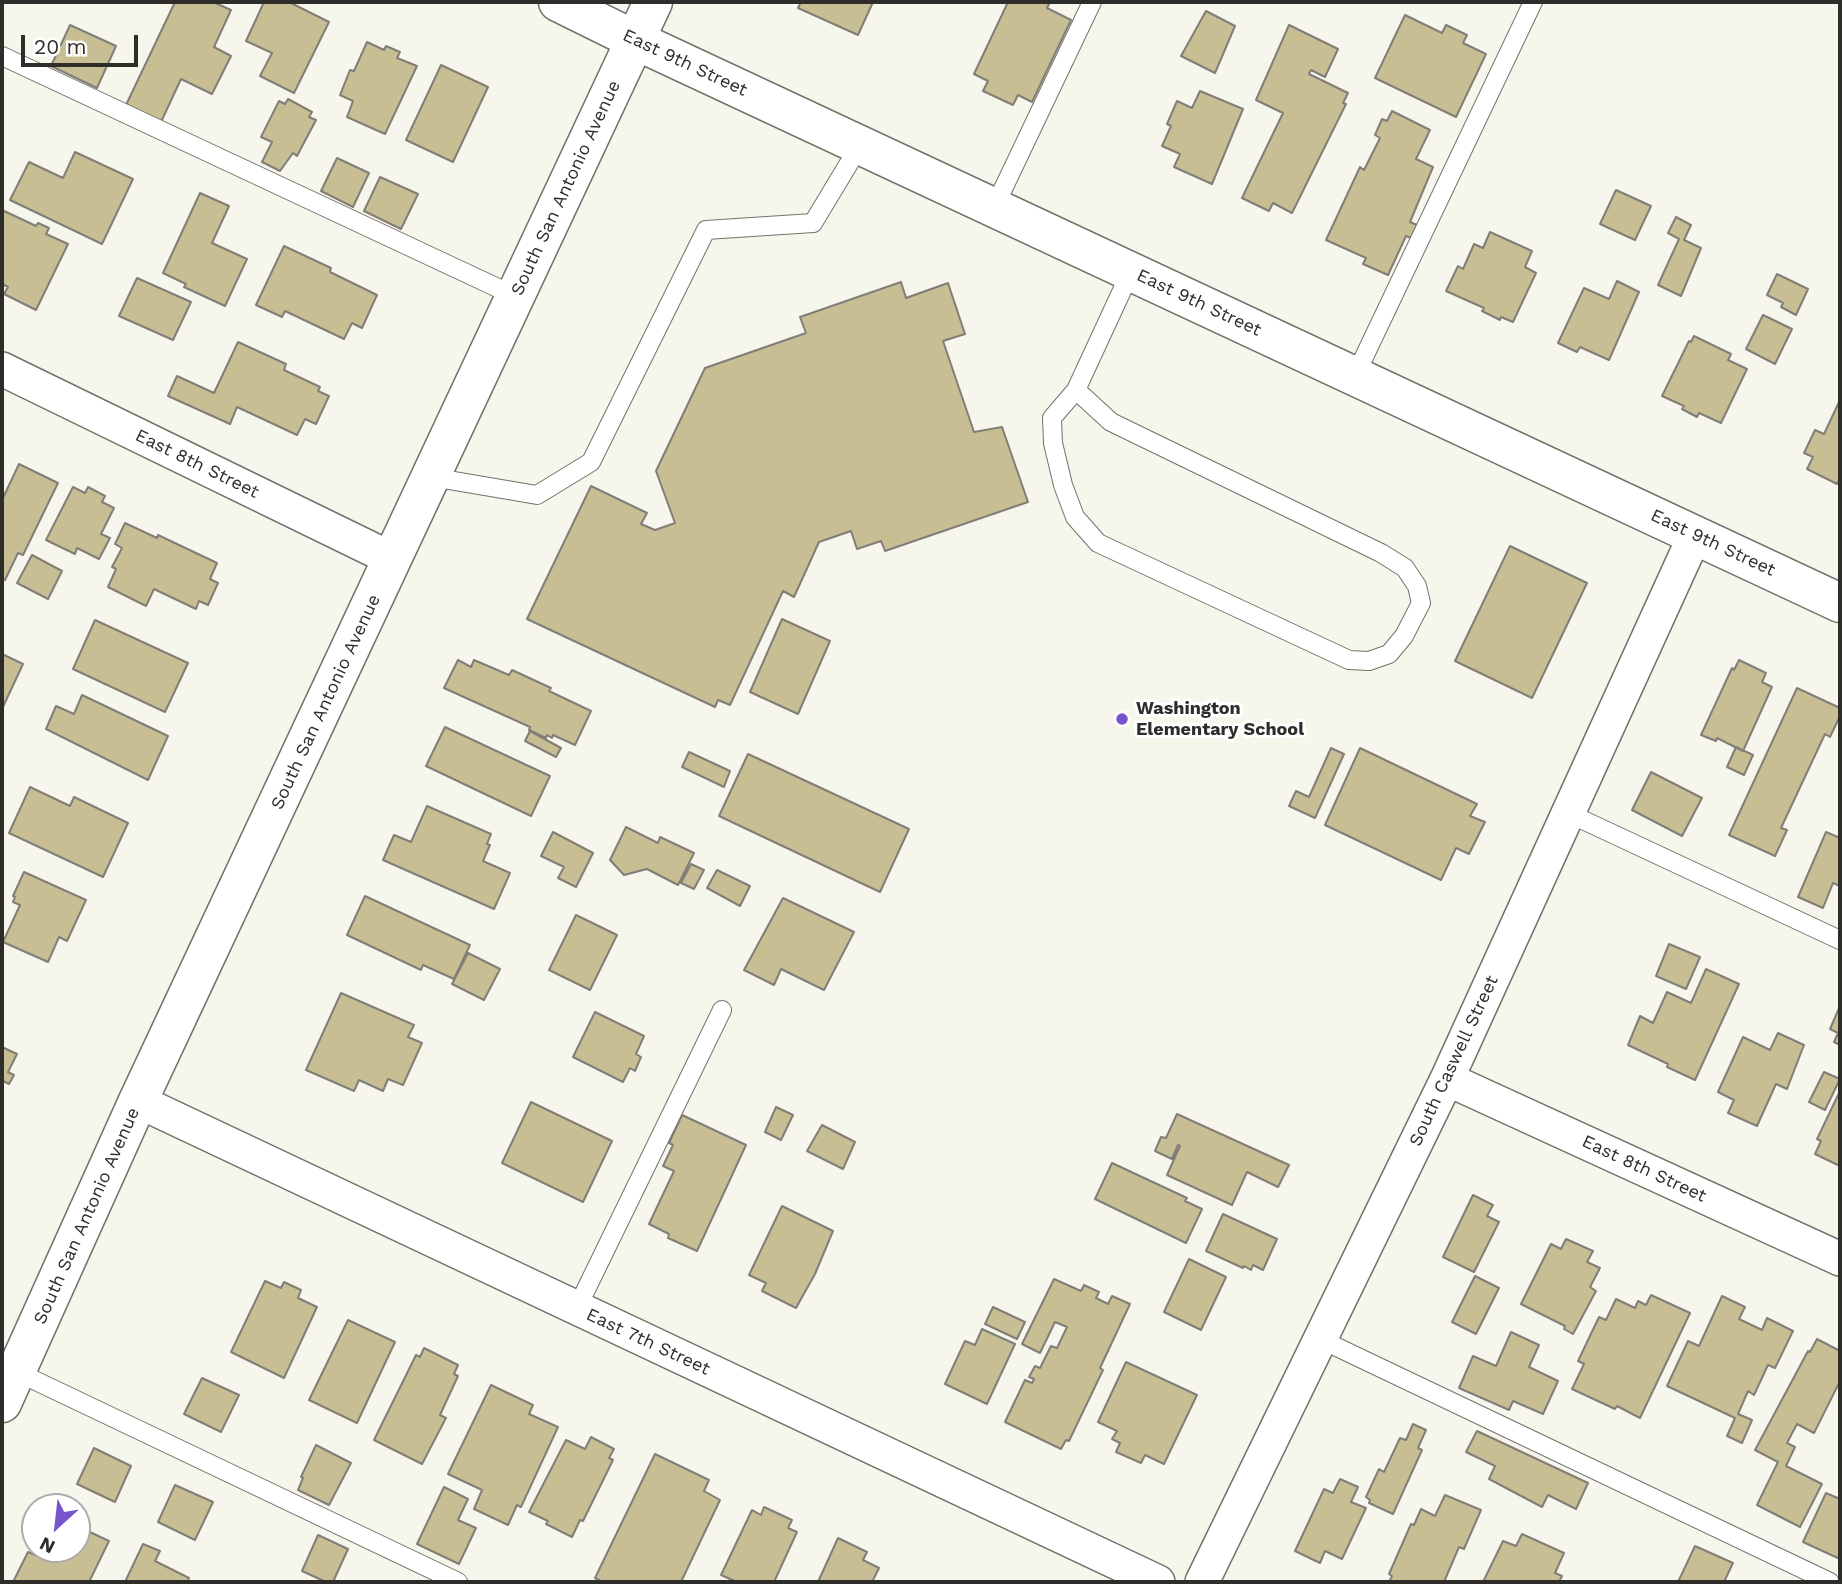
<!DOCTYPE html>
<style>
body{margin:0}
#map{position:relative;width:1842px;height:1584px;overflow:hidden;background:#f7f6ed;font-family:"Work Sans",sans-serif}
canvas{display:block}
.frame{position:absolute;inset:0;border:4px solid #2e2d2a;pointer-events:none}
.north{position:absolute;left:21px;top:1493px;width:70px;height:70px;box-sizing:border-box;background:#fff;border:2px solid #ababaa;border-radius:50%;rotate:207deg;font-size:19px;font-weight:700;line-height:28px;text-align:center;color:#2e2d2a}
.north::after{content:'';display:block;margin:auto;width:24px;height:32px;background:#7854ce;clip-path:polygon(50% 0,100% 100%,50% 72%,0 100%)}
.scale{position:absolute;left:21px;top:35px;width:117px;height:32px;box-sizing:border-box;border:4px solid #2e2d2a;border-top:0;padding-left:9px;font-size:21px;line-height:24px;white-space:nowrap;color:#2e2d2a;-webkit-text-stroke:5px #fff;paint-order:stroke}
</style>
<div id="map">
<canvas width="1842" height="1584"></canvas>
<div class="frame"></div>
<div class="north">N</div>
<div class="scale">20 m</div>
</div>
<script>
const ctx = document.querySelector('canvas').getContext('2d');
ctx.lineJoin = 'round';
function fillPath(path, color) { ctx.fillStyle = color; ctx.fill(path, 'evenodd'); }
function trace(path, color, width, dash) { ctx.strokeStyle = color; ctx.lineWidth = width; ctx.lineCap = dash ? 'butt' : 'round'; ctx.setLineDash(dash || []); ctx.stroke(path); }
function label(font, color, halo, rows, align = 'center') {
  ctx.font = font + ' "Work Sans",sans-serif'; ctx.lineWidth = 6; ctx.setLineDash([]); ctx.textBaseline = 'middle'; ctx.strokeStyle = halo; ctx.fillStyle = color; for (const [text, x, y, turn = 0] of rows) {
    ctx.save(); ctx.translate(x, y); ctx.rotate((+turn || 0) * Math.PI / 180); ctx.textAlign = isNaN(turn) ? turn : align; if (halo) ctx.strokeText(text, 0, 0); ctx.fillText(text, 0, 0); ctx.restore();
  }
}
const building = new Path2D(`
 M175 2H213L231 10 214 47 231 56 212 94 181 79 161 122 126 105Z
 M264 2H289L329 22 294 93 260 76 272 53 246 41Z
 M801 2H873L858 35 798 8Z
 M1008 2H1050L1047 8 1071 20 1032 102 1018 95 1013 105 983 91 988 81 974 74Z
 M1206 11 1235 26 1215 73 1181 56Z
 M1405 15 1442 33 1446 25 1467 35 1463 43 1486 54 1456 117 1375 78Z
 M70 25 116 46 97 88 51 66Z
 M1289 25 1338 49 1325 77 1311 70 1309 74 1348 93 1343 103 1346 104 1292 213 1273 203 1269 211 1242 198 1283 113 1256 100Z
 M367 42 384 50 386 46 400 52 397 58 417 66 385 134 347 117 353 101 340 95 350 70 354 71Z
 M441 65 488 87 453 162 406 140Z
 M1200 91 1243 109 1212 184 1174 167 1180 154 1162 146 1171 126 1167 124 1177 101 1192 108Z
 M288 99 312 112 309 117 316 120 297 156 293 153 280 171 262 162 272 142 261 137 279 101 285 104Z
 M1392 111 1430 130 1416 159 1433 167 1410 222 1417 225 1411 238 1406 236 1388 275 1363 264 1366 258 1326 240 1360 167 1364 170 1380 138 1375 135 1382 119 1387 121Z
 M75 152 133 179 102 244 10 200 29 162 63 178Z
 M337 158 369 173 353 207 321 191Z
 M380 177 418 194 401 229 364 211Z
 M1616 190 1651 206 1635 240 1600 224Z
 M200 193 229 206 212 243 247 259 225 306 184 287 186 284 163 273Z
 M2 210 36 226 38 223 49 228 46 234 68 244 36 310 4 294 8 287 2 284Z
 M1676 217 1691 225 1684 240 1701 248 1681 296 1658 285 1679 239 1668 233Z
 M1490 232 1532 251 1525 267 1536 273 1513 322 1501 317 1500 320 1482 311 1484 308 1446 291 1458 266 1463 269 1474 244 1483 248Z
 M284 246 331 268 330 272 377 295 362 328 352 323 344 339 285 311 282 317 256 305Z
 M1777 274 1808 289 1796 315 1781 307 1783 303 1767 295Z
 M137 278 191 302 173 340 119 316Z
 M1617 281 1639 292 1609 360 1580 347 1577 352 1558 343 1584 288 1609 299Z
 M901 282 906 298 948 283 965 334 943 341 974 432 1002 427 1028 502 885 551 881 541 857 549 851 531 819 542 794 597 783 591 730 705 718 700 715 707 527 619 591 486 647 513 641 524 655 530 675 523 656 471 705 368 806 333 800 317Z
 M1763 315 1792 329 1775 364 1746 349Z
 M1694 336 1731 354 1728 360 1747 369 1721 423 1699 413 1697 417 1682 409 1684 406 1662 396 1689 341 1691 342Z
 M238 342 286 364 284 370 320 387 318 391 329 396 316 424 305 419 297 435 237 407 230 424 168 396 177 376 214 393Z
 M1840 400V478L1837 484 1807 469 1813 457 1804 453 1815 430 1824 434Z
 M19 464 58 483 23 555 18 553 5 580 2 579V500Z
 M73 487 85 493 88 487 105 496 102 502 114 508 101 534 110 538 99 559 77 548 75 554 46 540Z
 M125 523 157 538 158 535 217 563 210 579 218 583 208 605 199 601 196 609 154 589 146 606 108 587 116 569 112 567 122 548 115 544Z
 M1510 546 1587 583 1532 698 1455 661Z
 M32 555 62 571 48 599 17 583Z
 M782 619 830 641 798 714 750 692Z
 M95 620 188 663 165 712 73 669Z
 M2 654 23 664 2 709Z
 M458 660 471 667 474 660 509 675 512 670 551 688 549 691 591 711 575 745 553 735 552 738 547 735 546 738 529 730 530 727 444 688Z
 M1739 660 1766 673 1762 682 1772 687 1743 751 1717 738 1716 741 1701 735 1732 668 1734 670Z
 M1797 688 1840 708V716L1830 737 1825 734 1781 828 1787 830 1775 856 1729 835Z
 M82 695 168 736 148 780 46 729 56 706 74 714Z
 M445 727 550 776 531 816 426 766Z
 M530 731 561 748 556 757 525 741Z
 M1736 747 1753 755 1744 775 1727 767Z
 M1331 748 1344 754 1315 818 1289 806 1296 791 1309 797Z
 M1360 748 1477 804 1470 816 1485 822 1469 854 1456 848 1441 880 1325 825Z
 M689 752 730 771 724 787 682 767Z
 M748 754 909 829 880 892 719 816Z
 M1651 772 1702 798 1682 836 1632 810Z
 M30 787 70 806 74 797 128 823 103 877 9 833Z
 M427 806 491 834 487 844 490 845 483 861 510 873 494 909 383 860 394 835 411 842Z
 M626 827 658 843 660 837 694 853 678 885 647 869 624 875 610 860Z
 M553 832 593 853 576 887 558 878 564 867 541 856Z
 M1826 832 1840 838V886L1833 883 1823 908 1798 897Z
 M691 864 704 870 694 889 681 883Z
 M717 870 750 886 740 906 707 888Z
 M24 872 86 900 67 941 59 937 48 962 3 942 20 905 13 902 15 897 13 896Z
 M365 896 470 945 454 979 423 965 421 970 347 935Z
 M783 898 854 932 824 990 781 969 774 985 744 970Z
 M576 915 617 935 590 990 549 970Z
 M1669 944 1700 957 1686 989 1656 976Z
 M468 953 500 969 484 1000 452 984Z
 M1706 969 1739 984 1695 1080 1667 1067 1668 1064 1628 1045 1640 1016 1653 1023 1667 992 1691 1003Z
 M341 993 414 1025 408 1037 422 1043 403 1085 388 1079 383 1091 359 1080 354 1091 306 1070Z
 M1840 1006V1045L1834 1042 1838 1033 1830 1029Z
 M595 1012 644 1036 636 1054 641 1057 635 1071 630 1068 623 1082 573 1057Z
 M1778 1033 1804 1045 1787 1089 1776 1084 1757 1126 1728 1113 1734 1100 1718 1092 1743 1037 1770 1050Z
 M2 1047 17 1054 8 1072 14 1075 9 1084 3 1081 2 1083Z
 M1824 1072 1840 1079 1825 1110 1809 1102Z
 M1840 1091V1166L1815 1154 1821 1141 1817 1139Z
 M531 1102 612 1141 583 1202 502 1163Z
 M776 1107 793 1115 781 1140 765 1132Z
 M1177 1114 1289 1165 1278 1187 1247 1172 1232 1205 1167 1175 1180 1146 1178 1145 1172 1159 1155 1151 1161 1137 1166 1138Z
 M682 1115 746 1145 697 1251 668 1238 669 1234 649 1224 674 1171 663 1166 673 1145 669 1143Z
 M822 1125 855 1142 843 1169 807 1151Z
 M1112 1163 1187 1198 1185 1201 1202 1209 1186 1243 1095 1199Z
 M1473 1195 1493 1205 1487 1216 1499 1222 1474 1272 1443 1257Z
 M782 1206 833 1231 815 1274 796 1308 762 1291 766 1283 749 1275Z
 M1223 1214 1277 1239 1263 1270 1253 1265 1251 1270 1244 1266 1243 1268 1206 1251Z
 M1566 1239 1593 1251 1587 1262 1600 1268 1590 1287 1596 1291 1573 1334 1564 1329 1565 1326 1521 1304 1551 1244 1561 1249Z
 M1189 1259 1226 1277 1201 1330 1164 1312Z
 M1475 1276 1499 1288 1476 1334 1452 1322Z
 M1054 1279 1081 1291 1084 1285 1099 1292 1096 1298 1108 1304 1112 1296 1130 1304 1100 1368 1103 1370 1069 1441 1066 1440 1061 1449 1005 1422 1025 1380 1032 1383 1034 1379 1029 1377 1035 1366 1040 1368 1051 1346 1057 1348 1067 1327 1055 1322 1040 1353 1022 1344Z
 M265 1281 281 1288 284 1282 301 1290 298 1298 317 1307 284 1378 231 1352Z
 M1651 1295 1690 1313 1640 1418 1617 1406 1615 1409 1572 1389 1584 1364 1578 1361 1599 1317 1606 1320 1616 1299 1635 1308 1638 1301 1646 1305Z
 M1722 1296 1745 1307 1739 1319 1762 1330 1767 1318 1793 1331 1775 1368 1768 1365 1754 1395 1748 1391 1738 1414 1752 1420 1742 1443 1727 1436 1735 1418 1667 1386 1688 1341 1699 1346Z
 M993 1307 1025 1322 1017 1339 985 1324Z
 M348 1320 395 1342 357 1423 309 1400Z
 M982 1329 1015 1344 987 1404 945 1384 965 1341 975 1345Z
 M1511 1332 1539 1345 1529 1367 1558 1381 1543 1414 1513 1401 1509 1410 1459 1388 1473 1356 1496 1366Z
 M1817 1339 1840 1351V1381L1814 1433 1797 1424 1787 1443 1795 1447 1786 1466 1822 1484 1800 1527 1757 1505 1778 1462 1755 1450 1808 1351 1810 1352Z
 M424 1348 458 1365 454 1374 458 1376 440 1415 446 1418 422 1464 374 1440 416 1355 420 1357Z
 M1126 1362 1197 1395 1164 1464 1145 1455 1141 1463 1116 1452 1120 1443 1112 1439 1117 1431 1098 1422Z
 M202 1378 239 1395 221 1432 184 1414Z
 M491 1385 533 1405 529 1414 558 1427 521 1507 517 1505 508 1525 474 1509 482 1490 448 1474Z
 M1413 1424 1426 1430 1418 1448 1422 1450 1393 1514 1369 1503 1370 1500 1366 1497 1379 1469 1384 1472 1400 1438 1406 1440Z
 M1477 1431 1588 1483 1576 1509 1548 1495 1542 1507 1489 1479 1495 1466 1466 1452Z
 M591 1437 614 1449 609 1458 613 1460 583 1521 580 1520 572 1537 546 1524 548 1521 529 1512 566 1440 585 1449Z
 M316 1445 351 1463 329 1505 298 1490 303 1478 301 1477Z
 M94 1448 131 1466 115 1502 77 1484Z
 M655 1454 709 1480 704 1491 720 1500 681 1582H603L595 1578Z
 M1340 1479 1358 1487 1351 1502 1366 1508 1342 1559 1325 1551 1320 1563 1295 1551 1324 1489 1333 1493Z
 M175 1485 213 1502 195 1540 158 1522Z
 M444 1487 468 1499 458 1520 476 1528 459 1564 417 1544Z
 M1826 1493 1840 1499V1559L1803 1542Z
 M1445 1495 1481 1510 1464 1549 1459 1547 1444 1582H1389L1392 1576 1389 1574 1411 1524 1414 1525 1421 1509 1435 1516Z
 M764 1507 792 1520 788 1528 797 1532 774 1582H737L721 1575 752 1510 761 1515Z
 M77 1526 109 1541 89 1582H13L28 1552 37 1556 40 1549H77Z
 M1522 1534 1564 1553 1555 1573 1562 1576 1559 1582H1483L1503 1541 1516 1546Z
 M318 1535 348 1549 333 1582H326L302 1571Z
 M838 1538 867 1552 863 1560 879 1568 872 1582H818Z
 M143 1544 160 1551 155 1561 189 1578 187 1582H125Z
 M1695 1546 1733 1563 1724 1582H1678Z`);
fillPath(building, '#c7be94');
trace(building, '#807e77', 2);
const service = new Path2D(`
 M2 56 515 296
 M994 208 1092 2
 M1355 376 1533 2
 M1076 390 1111 422 1381 553 1405 568 1417 586 1421 603 1404 636 1389 654 1369 661 1349 660 1098 543 1075 517 1063 485 1053 443 1052 418 1076 390 1131 271
 M431 477 537 495 591 462 706 230 813 223 860 145
 M1568 813 1840 940
 M577 1308 722 1010
 M1320 1339 1830 1582
 M13 1370 458 1582`);
const minor = new Path2D(`
 M2 369 392 559
 M1447 1079 1840 1259
 M138 1101 1158 1582
 M1202 1582 1447 1079 1695 535`);
const tertiary = new Path2D(`
 M558 2 635 40 1840 603
 M2 1403 138 1101 653 2`);
trace(service, '#73726a', 20);
trace(minor, '#73726a', 36);
trace(tertiary, '#73726a', 41);
trace(service, '#fff', 18);
trace(minor, '#fff', 33);
trace(tertiary, '#fff', 38);
for (const [x, y, r, color] of [
 [1122,719,7,"#7854ce"]
]) { const dot = new Path2D(); dot.arc(x, y, r, 0, 2 * Math.PI); ctx.fillStyle = color; ctx.fill(dot); trace(dot, '#fff', 2.5); }
label('18px', '#2e2d2a', '#fff', [
 ["East 9th Street",685,63,25],
 ["South San Antonio Avenue",566,188,-65],
 ["East 9th Street",1199,303,25],
 ["East 8th Street",197,464,26],
 ["East 9th Street",1713,543,25],
 ["South San Antonio Avenue",326,702,-65],
 ["South Caswell Street",1454,1061,-65],
 ["East 8th Street",1644,1169,25],
 ["South San Antonio Avenue",87,1216,-66],
 ["East 7th Street",648,1342,25]
]);
label('bold 18px', '#2e2d2a', '#fff', [
 ["Washington",1136,709],
 ["Elementary School",1136,730]
], 'left');
</script>
